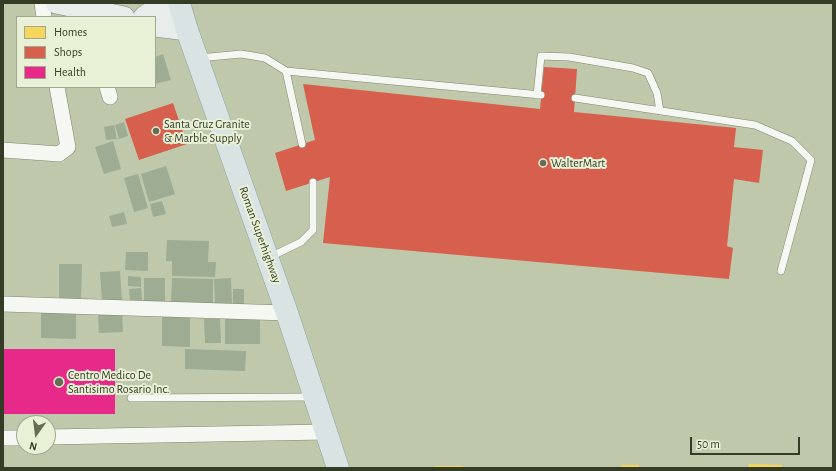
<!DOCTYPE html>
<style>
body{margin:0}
#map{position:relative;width:836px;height:471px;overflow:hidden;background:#bfc8ab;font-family:"Alegreya Sans",sans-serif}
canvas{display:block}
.frame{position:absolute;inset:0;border:4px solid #353c26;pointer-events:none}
.legend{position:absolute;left:16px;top:16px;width:140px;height:72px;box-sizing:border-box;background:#e8f1d6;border:1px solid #a0a990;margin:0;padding:5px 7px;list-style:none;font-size:12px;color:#353c26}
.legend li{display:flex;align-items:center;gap:8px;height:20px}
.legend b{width:20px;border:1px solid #a0a990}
.north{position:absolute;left:16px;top:415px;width:40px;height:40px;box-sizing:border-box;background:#e8f1d6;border:1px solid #a0a990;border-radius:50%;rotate:194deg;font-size:11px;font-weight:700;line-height:16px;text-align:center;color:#353c26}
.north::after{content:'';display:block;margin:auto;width:14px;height:18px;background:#656d55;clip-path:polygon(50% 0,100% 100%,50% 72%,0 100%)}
.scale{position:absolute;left:690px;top:437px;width:110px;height:18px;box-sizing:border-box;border:2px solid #353c26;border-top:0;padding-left:5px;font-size:12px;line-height:14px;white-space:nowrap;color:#353c26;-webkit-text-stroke:3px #e8f1d6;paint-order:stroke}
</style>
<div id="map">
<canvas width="836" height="471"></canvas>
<div class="frame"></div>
<ul class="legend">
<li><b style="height:11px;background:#f6d55c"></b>Homes</li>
<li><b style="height:11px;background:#d6604d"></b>Shops</li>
<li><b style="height:11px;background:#e7298a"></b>Health</li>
</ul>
<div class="north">N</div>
<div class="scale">50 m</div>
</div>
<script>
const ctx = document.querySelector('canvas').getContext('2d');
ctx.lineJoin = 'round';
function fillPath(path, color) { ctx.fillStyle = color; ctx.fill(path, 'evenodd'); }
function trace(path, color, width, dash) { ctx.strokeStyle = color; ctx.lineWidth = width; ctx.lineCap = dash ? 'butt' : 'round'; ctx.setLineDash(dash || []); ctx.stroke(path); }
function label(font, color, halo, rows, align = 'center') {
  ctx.font = font + ' "Alegreya Sans",sans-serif'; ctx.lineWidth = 4; ctx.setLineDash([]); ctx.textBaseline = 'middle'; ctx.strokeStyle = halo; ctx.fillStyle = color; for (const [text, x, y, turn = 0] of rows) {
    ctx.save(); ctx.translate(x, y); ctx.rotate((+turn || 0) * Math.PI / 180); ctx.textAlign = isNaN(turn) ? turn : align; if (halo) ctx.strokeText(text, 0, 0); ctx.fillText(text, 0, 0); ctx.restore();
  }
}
fillPath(new Path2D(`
 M749 464 782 465V468H749Z
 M621 465H639V468H621Z
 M435 466H463V468H435Z`), '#f6d55c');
fillPath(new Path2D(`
 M544 67 577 69 574 112 736 128 734 147 763 150 759 183 734 179 727 246 733 248 729 279 323 243 330 177 286 191 275 153 315 140 303 84 540 109Z
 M173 103 187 144 139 160 125 119Z`), '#d6604d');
fillPath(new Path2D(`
 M4 349H115V414H4Z`), '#e7298a');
fillPath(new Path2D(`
 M163 54 171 80 155 84V57Z
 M124 122 128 136 119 139 115 125Z
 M114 125 117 139 106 140 104 127Z
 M113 141 121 169 104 174 95 147Z
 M166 166 175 194 149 202 141 174Z
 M138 174 148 208 134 212 124 178Z
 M162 201 166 214 153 217 150 204Z
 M124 212 127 224 112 227 109 216Z
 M167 240 209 241 208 262H216L215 277 172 276V261H166Z
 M126 252H148V271L125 270Z
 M59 264H82L81 300 59 299Z
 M120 271 122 301 102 302 100 272Z
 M128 276 141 277V287L128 286Z
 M144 278H165V302H144Z
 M172 278 213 279V304L171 303Z
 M231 278 232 304 215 305 214 279Z
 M141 288 142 300 130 301 129 289Z
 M233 289H244V304H233Z
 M41 310 76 311V339L41 338Z
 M122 311 123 332 99 333 98 312Z
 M162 315 190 316V347L162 346Z
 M225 317H260V344H225Z
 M204 319H220L221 343H205Z
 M185 349 246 351 245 371 185 369Z`), '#9eac94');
const lane = new Path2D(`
 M199 58 241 54 265 58 286 71 302 144
 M286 71 541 95
 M537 95 541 56 569 57 633 68 648 73 657 93 660 111
 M575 98 755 125 792 141 811 160 781 271
 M270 257 301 242 313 230V182
 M131 398 311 397`);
const street = new Path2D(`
 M42 3 44 17
 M107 87 110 97
 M3 150 59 154 68 147 57 87
 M3 304 287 313
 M48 437 326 432
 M3 438H24`);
const secondary = new Path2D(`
 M56 3 124 17
 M144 17 148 14 181 12
 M155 26 187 30`);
const primary = new Path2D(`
 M179 3 187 30 287 313 338 468`);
trace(lane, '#7f856f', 8);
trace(street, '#7f856f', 16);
trace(secondary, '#7f856f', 22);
trace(primary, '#8b9d97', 23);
trace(lane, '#f5f7f2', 7);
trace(street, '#f5f7f2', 15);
trace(secondary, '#e8edeb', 21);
trace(primary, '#dae3e4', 22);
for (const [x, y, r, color] of [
 [156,131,4,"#656d55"],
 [543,163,4,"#656d55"],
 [59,382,5,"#656d55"]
]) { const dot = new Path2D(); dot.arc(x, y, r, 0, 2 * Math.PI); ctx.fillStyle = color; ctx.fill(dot); trace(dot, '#e8f1d6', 1.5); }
label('12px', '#353c26', '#e8f1d6', [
 ["Santa Cruz Granite",164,124],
 ["& Marble Supply",164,138],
 ["WalterMart",551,163],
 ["Centro Medico De",68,375],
 ["Santisimo Rosario Inc.",68,389]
], 'left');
label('12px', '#353c26', '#e8f1d6', [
 ["Roman Superhighway",260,235,70]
]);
</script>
